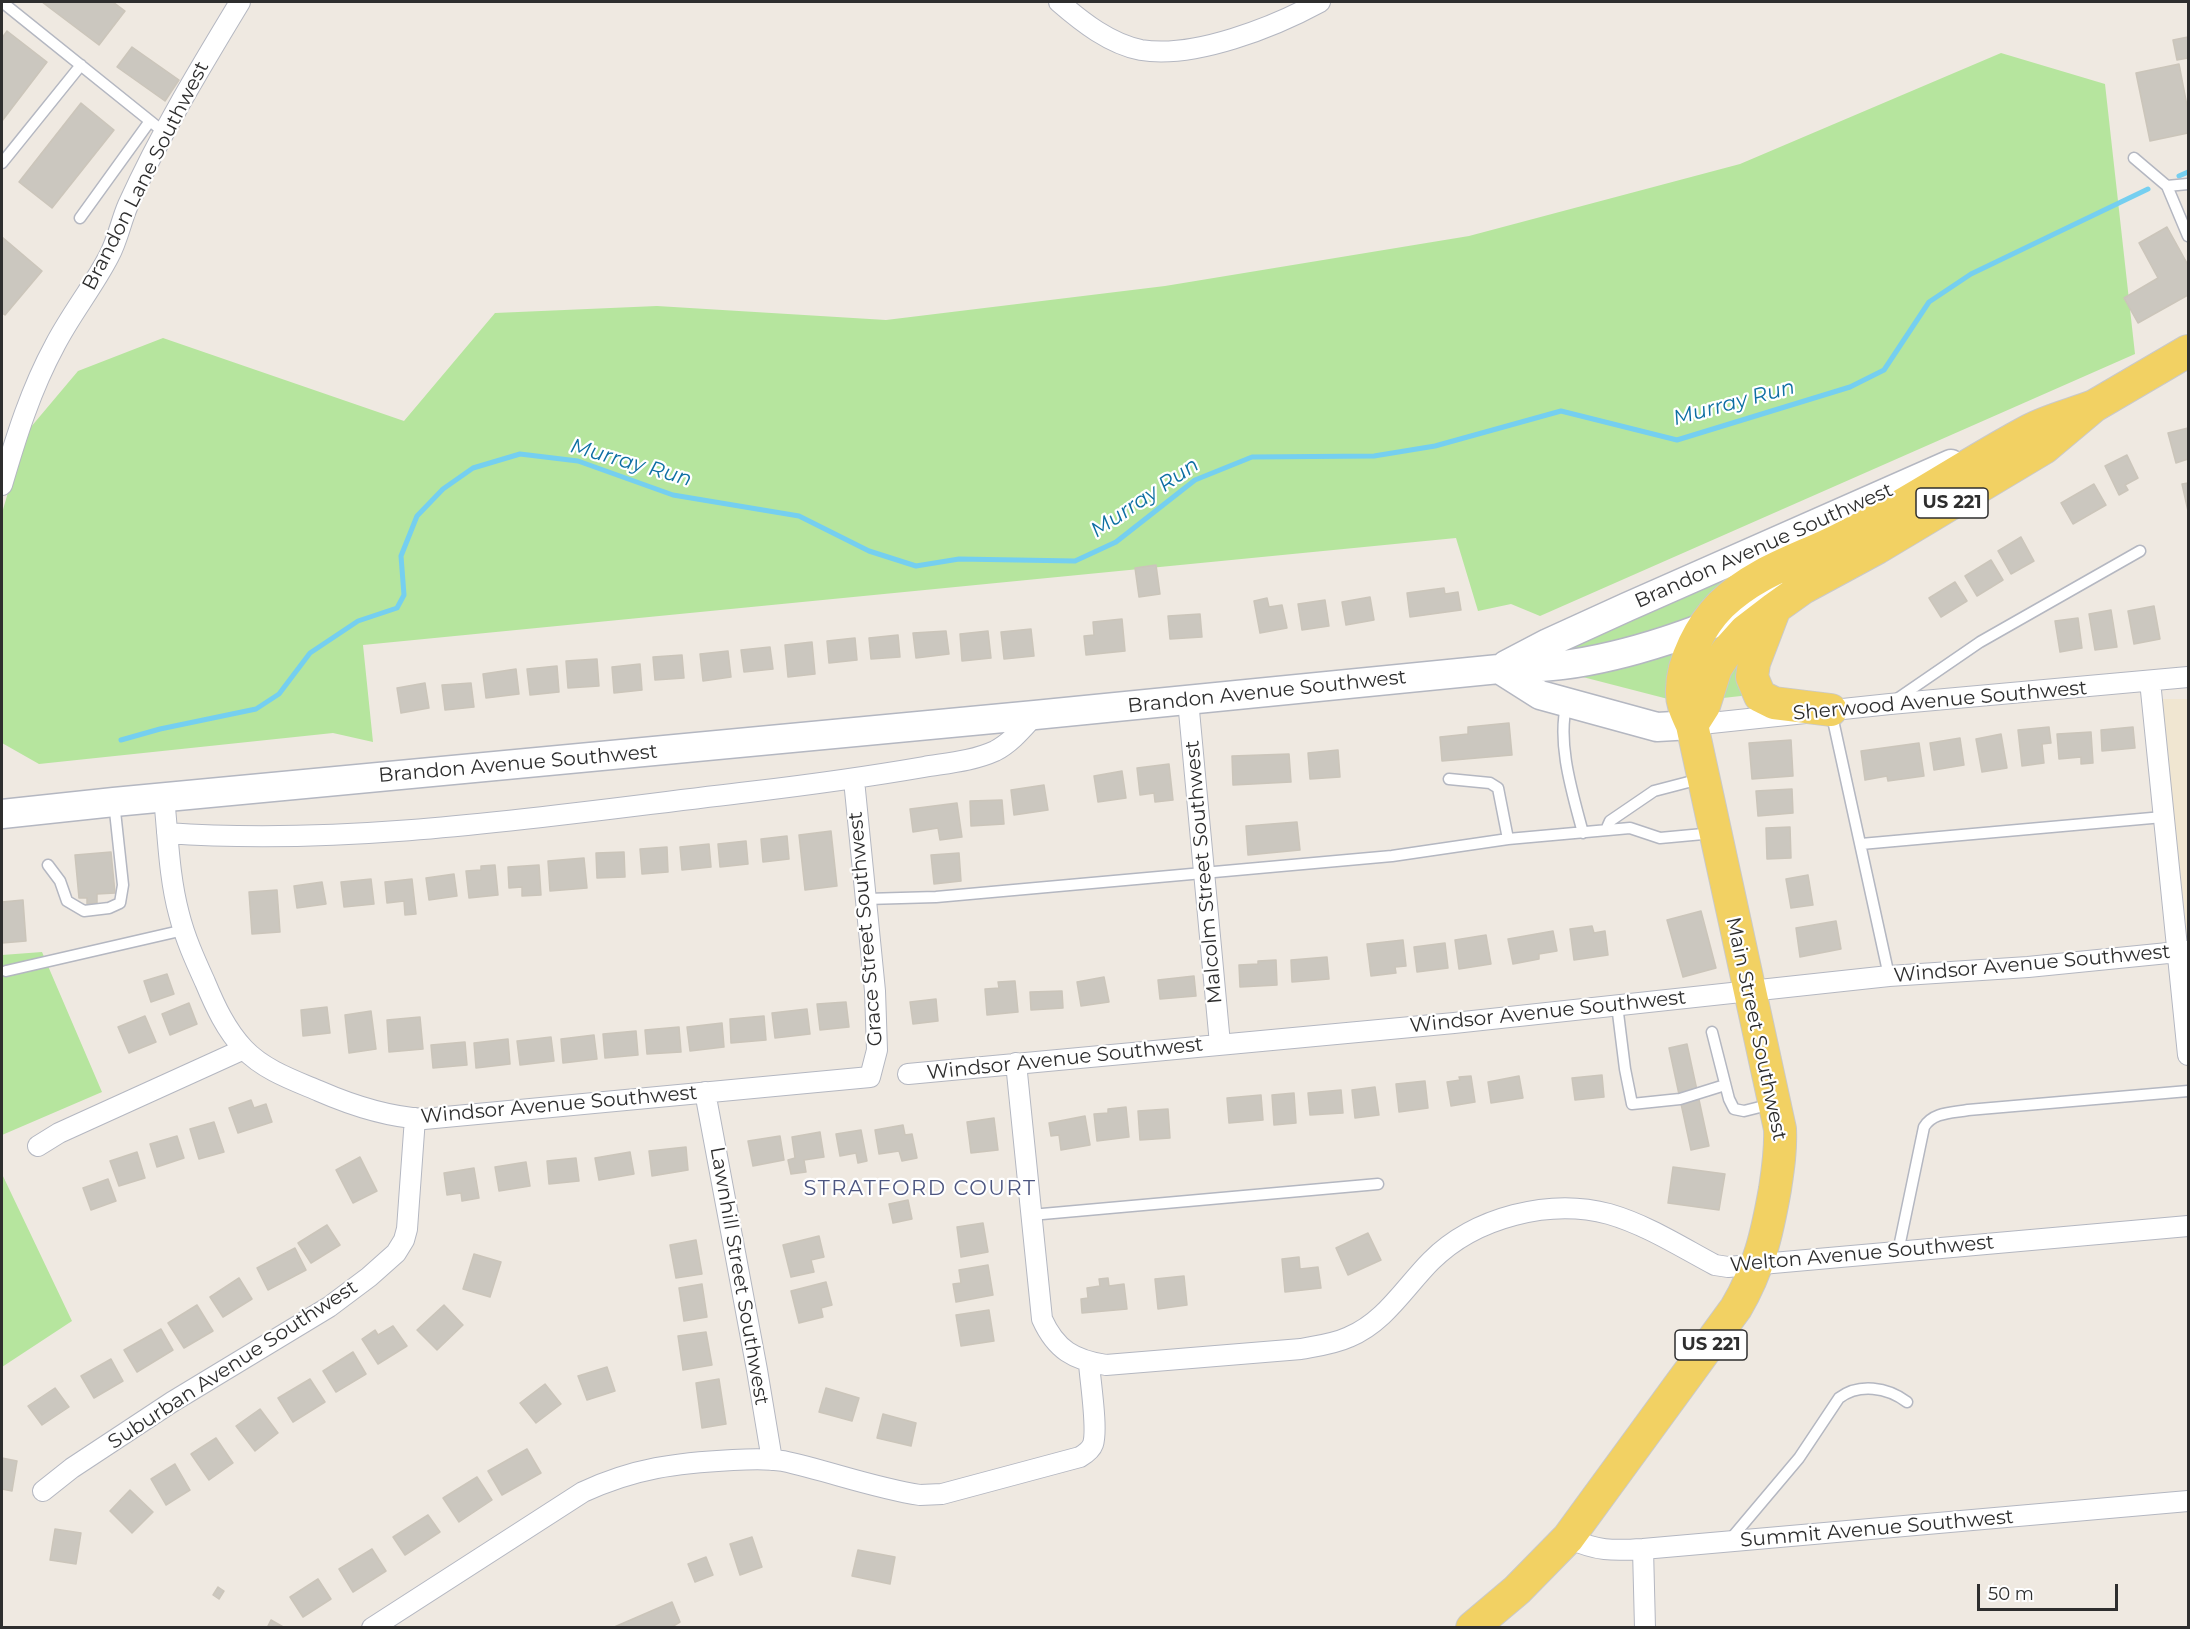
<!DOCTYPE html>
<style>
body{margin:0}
#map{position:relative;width:2190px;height:1629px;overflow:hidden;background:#efe9e1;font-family:Montserrat,sans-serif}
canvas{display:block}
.frame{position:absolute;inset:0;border:3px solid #2e2e2e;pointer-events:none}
.scale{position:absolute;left:1977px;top:1584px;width:141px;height:27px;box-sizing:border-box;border:3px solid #2e2e2e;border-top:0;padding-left:8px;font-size:18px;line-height:21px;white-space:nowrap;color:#2e2e2e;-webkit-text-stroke:4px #fff;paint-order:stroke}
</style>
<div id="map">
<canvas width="2190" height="1629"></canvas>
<div class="frame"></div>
<div class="scale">50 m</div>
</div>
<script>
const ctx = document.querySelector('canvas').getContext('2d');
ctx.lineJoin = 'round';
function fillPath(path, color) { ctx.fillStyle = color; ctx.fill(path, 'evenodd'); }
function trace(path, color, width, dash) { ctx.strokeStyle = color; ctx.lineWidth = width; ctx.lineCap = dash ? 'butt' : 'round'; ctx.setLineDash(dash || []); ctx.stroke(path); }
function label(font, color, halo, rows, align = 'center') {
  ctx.font = font + ' Montserrat,sans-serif'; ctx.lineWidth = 4.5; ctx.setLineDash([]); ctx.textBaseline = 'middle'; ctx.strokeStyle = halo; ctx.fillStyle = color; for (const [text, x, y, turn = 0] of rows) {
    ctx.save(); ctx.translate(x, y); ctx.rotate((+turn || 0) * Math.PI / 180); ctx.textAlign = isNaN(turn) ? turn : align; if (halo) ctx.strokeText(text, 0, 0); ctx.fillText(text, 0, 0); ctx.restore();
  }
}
fillPath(new Path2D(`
 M2152 699H2188V951H2177Z`), '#f0e6d1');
fillPath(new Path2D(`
 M2001 53 2105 84 2135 354 1540 616 1511 604 1478 611 1456 538 363 645 373 742 333 733 39 764 2 743V513L25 434 78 371 163 338 404 421 495 313 657 306 886 320 1165 286 1469 236 1740 164Z
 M1750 562 1693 617 1611 642 1546 654Z
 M1678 646 1668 699 1575 675Z
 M1746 646 1750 695 1723 698 1722 686Z
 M42 952 102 1092 2 1135V955Z
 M2 1174 72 1321 2 1367Z`), '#b6e59e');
trace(new Path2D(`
 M2179 176 2188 172
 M121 740 160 729 256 709 279 694 310 653 358 621 397 608 404 595 401 556 417 516 443 489 473 468 520 454 578 461 673 495 799 516 869 551 916 566 959 559 1075 561 1116 542 1195 480 1252 457 1374 456 1435 446 1561 411 1677 440 1850 387 1884 370 1929 302 1971 274 2148 189`), '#75cff0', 5);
const building = new Path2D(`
 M42 2H113L125 11 99 45Z
 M7 31 47 62 2 121V38Z
 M2188 37V58L2177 60 2173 40Z
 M132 47 179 80 165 101 117 67Z
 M2179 64 2188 111V133L2150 141 2136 73Z
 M81 103 114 130 52 208 19 182Z
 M2167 227 2188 265V295L2138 323 2124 298 2158 278 2139 243Z
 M2 237 42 271 5 315 2 313Z
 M2188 428V459L2176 463 2168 433Z
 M2127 455 2138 478 2125 485 2128 490 2119 495 2105 466Z
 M2188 483V511L2182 484Z
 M2094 484 2106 505 2073 524 2061 503Z
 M2021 537 2034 561 2011 574 1998 551Z
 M1991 560 2003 580 1977 596 1965 576Z
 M1156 565 1160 594 1139 597 1135 568Z
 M1955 582 1967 601 1941 617 1929 598Z
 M1444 588 1445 594 1458 592 1461 610 1410 617 1407 593Z
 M1370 597 1374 620 1346 625 1342 602Z
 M1267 598 1269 607 1282 605 1287 628 1260 633 1254 601Z
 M1325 600 1329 626 1302 630 1298 604Z
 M2154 606 2160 639 2134 644 2128 611Z
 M2111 610 2117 647 2095 650 2089 614Z
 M1200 614 1202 637 1170 639 1168 616Z
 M2078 618 2082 648 2060 652 2055 621Z
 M1122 619 1125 651 1086 655 1084 636 1094 635 1093 622Z
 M1031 629 1034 656 1004 659 1001 632Z
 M946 631 949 654 916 658 913 633Z
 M988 631 991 658 962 661 960 634Z
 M898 635 900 657 871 659 869 638Z
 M855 638 857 660 829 663 827 641Z
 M812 642 815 674 788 677 785 645Z
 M770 647 773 669 744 672 741 650Z
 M728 651 731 677 703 681 700 654Z
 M682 655 684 678 655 680 653 657Z
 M597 659 599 686 568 688 566 661Z
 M640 664 642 690 614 693 612 667Z
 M557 666 559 692 530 695 527 669Z
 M516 669 519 694 486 698 483 674Z
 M425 683 429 708 401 713 397 688Z
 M471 683 474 707 445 710 442 685Z
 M1509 723 1512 755 1442 761 1440 737 1468 734V727Z
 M2049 727 2051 743 2042 744 2044 763 2022 766 2018 730Z
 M2133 727 2135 748 2102 751 2101 730Z
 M2091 732 2093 763 2081 764V757L2059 759 2057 734Z
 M2001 734 2007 768 1982 772 1976 739Z
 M1960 738 1964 765 1934 770 1930 743Z
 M1791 740 1793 776 1752 779 1749 743Z
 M1919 743 1924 776 1888 781 1887 776 1865 780 1861 751Z
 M1338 750 1340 777 1310 779 1308 753Z
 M1289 754 1291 782 1233 785 1232 756Z
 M1169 764 1173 800 1155 802 1154 793 1140 795 1137 768Z
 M1122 771 1126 798 1098 802 1094 776Z
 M1044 785 1048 810 1014 815 1011 790Z
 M1792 789 1793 813 1758 816 1756 791Z
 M1002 800 1004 824 971 826 970 801Z
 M957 803 962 837 940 840 938 828 913 832 910 809Z
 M1297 822 1300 850 1248 855 1246 826Z
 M1790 827 1791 858 1767 859 1766 828Z
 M831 831 837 886 805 890 799 835Z
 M787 836 789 859 763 862 761 839Z
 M746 841 748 864 720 867 718 844Z
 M709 844 711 867 682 870 680 847Z
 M667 847 668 872 642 874 640 849Z
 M111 852 115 893 97 894V903L87 904V898H79L75 855Z
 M624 852 625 877 597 878 596 853Z
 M959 853 961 881 934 884 931 855Z
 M584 858 587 888 550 891 548 861Z
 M495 865 498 895 469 898 466 871 481 870V866Z
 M539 865 541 895 522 896V887L509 888 508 867Z
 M454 874 457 896 429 900 426 878Z
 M1808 875 1813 905 1791 908 1786 879Z
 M371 879 374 904 344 907 341 882Z
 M412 879 416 914 405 915 404 901 387 903 385 882Z
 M322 882 326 904 297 908 294 886Z
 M277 890 280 932 252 934 249 892Z
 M23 900 26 941 2 943V902Z
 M1701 911 1716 968 1683 977 1667 920Z
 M1836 921 1841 949 1800 957 1796 928Z
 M1592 926 1594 933 1605 931 1608 955 1574 960 1570 929Z
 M1553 931 1557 951 1539 954V959L1513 964 1508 939Z
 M1486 935 1491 964 1459 969 1455 940Z
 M1403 940 1406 966 1395 967 1396 973 1371 976 1367 944Z
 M1445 943 1448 968 1417 972 1414 947Z
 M1327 957 1329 979 1292 982 1291 960Z
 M1276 960 1277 985 1240 987 1239 965 1258 964V961Z
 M167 974 174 994 151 1002 144 981Z
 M1194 976 1196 996 1160 999 1158 980Z
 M1104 977 1109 1002 1081 1006 1077 982Z
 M1015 981 1018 1012 987 1015 985 989 999 988 998 982Z
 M1062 991 1063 1008 1031 1010 1030 992Z
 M936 999 938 1021 913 1024 910 1002Z
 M846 1002 849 1027 820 1030 817 1004Z
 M189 1003 197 1024 170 1035 162 1014Z
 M327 1007 330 1033 303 1036 301 1010Z
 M807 1009 810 1034 775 1038 772 1013Z
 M371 1011 376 1049 349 1053 345 1015Z
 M145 1016 156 1042 129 1053 118 1027Z
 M764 1016 766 1040 731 1043 730 1019Z
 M420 1017 423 1049 389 1052 387 1020Z
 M722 1023 724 1047 690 1051 687 1027Z
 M679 1027 681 1052 647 1054 645 1030Z
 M636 1031 638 1055 605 1058 603 1034Z
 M594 1035 597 1059 563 1063 561 1039Z
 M551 1037 554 1061 520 1065 517 1041Z
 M508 1039 510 1064 476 1068 474 1043Z
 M465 1042 467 1065 433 1068 431 1045Z
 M1687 1044 1709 1146 1691 1150 1669 1048Z
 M1602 1075 1604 1097 1575 1100 1572 1078Z
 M1471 1076 1475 1102 1451 1106 1447 1082 1460 1080 1459 1077Z
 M1519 1076 1523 1098 1491 1103 1488 1082Z
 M1425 1081 1428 1108 1399 1112 1396 1084Z
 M1375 1087 1379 1115 1355 1118 1352 1090Z
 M1341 1090 1343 1113 1310 1115 1308 1093Z
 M1294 1093 1296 1123 1274 1125 1272 1095Z
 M1261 1095 1263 1120 1229 1123 1227 1098Z
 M251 1100 254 1108 266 1104 272 1122 238 1133 229 1108Z
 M1126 1107 1129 1137 1097 1141 1094 1114 1108 1113V1109Z
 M1168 1109 1170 1138 1140 1140 1138 1111Z
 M1085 1116 1090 1145 1061 1150 1059 1135 1051 1136 1049 1123Z
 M994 1118 998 1150 971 1153 967 1122Z
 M214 1122 224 1152 199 1159 190 1129Z
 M903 1125 905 1135 912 1134 917 1158 902 1161 899 1151 879 1154 875 1130Z
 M861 1130 867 1161 858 1163 856 1153 840 1156 836 1134Z
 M820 1132 824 1157 804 1160 806 1172 791 1174 788 1160 795 1158 792 1137Z
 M177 1136 184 1158 157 1167 150 1144Z
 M780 1136 784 1160 753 1166 748 1141Z
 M686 1147 688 1170 652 1176 649 1151Z
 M137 1152 145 1178 119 1186 110 1161Z
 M630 1152 634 1174 599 1180 595 1158Z
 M360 1157 377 1191 353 1203 336 1170Z
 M576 1158 579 1181 549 1184 547 1161Z
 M526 1162 530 1186 499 1191 495 1167Z
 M1673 1167 1725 1174 1719 1210 1668 1203Z
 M474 1168 479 1198 462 1201 461 1193 447 1195 444 1173Z
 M108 1179 116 1201 91 1210 83 1188Z
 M908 1200 912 1219 893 1223 889 1204Z
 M983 1223 988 1252 961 1257 957 1227Z
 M327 1225 340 1245 311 1263 298 1243Z
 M1368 1233 1381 1260 1348 1275 1336 1248Z
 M819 1236 824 1257 811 1260 814 1272 791 1277 783 1245Z
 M696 1240 702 1274 676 1278 670 1245Z
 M295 1248 306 1270 268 1290 257 1268Z
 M474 1254 501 1262 490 1297 463 1289Z
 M1299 1257 1300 1269 1318 1267 1321 1288 1285 1292 1282 1259Z
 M988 1265 993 1295 956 1302 953 1284 961 1283 959 1270Z
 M1184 1276 1187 1305 1158 1309 1155 1279Z
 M239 1278 252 1299 223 1317 210 1297Z
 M1108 1278 1109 1286 1124 1284 1127 1309 1082 1313 1081 1299 1088 1298 1087 1288 1100 1286 1099 1279Z
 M826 1282 832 1305 821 1308 823 1317 799 1323 791 1291Z
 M702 1284 707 1317 684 1321 679 1288Z
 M197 1305 213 1331 184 1348 168 1323Z
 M444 1305 463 1325 437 1350 417 1330Z
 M989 1310 994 1341 961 1346 956 1315Z
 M393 1326 407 1346 378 1364 362 1339 375 1330 378 1335Z
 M161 1329 173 1350 137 1372 124 1350Z
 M706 1332 712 1365 683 1370 678 1336Z
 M353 1352 366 1374 336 1392 323 1371Z
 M111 1359 123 1381 94 1398 81 1376Z
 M607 1367 615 1391 587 1400 578 1376Z
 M310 1379 325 1402 293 1422 278 1398Z
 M719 1379 726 1424 702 1428 696 1383Z
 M545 1384 561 1404 536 1423 520 1403Z
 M55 1388 69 1407 42 1425 28 1406Z
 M826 1388 859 1398 852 1421 819 1412Z
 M260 1409 278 1433 255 1451 236 1426Z
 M883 1414 916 1423 911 1446 877 1438Z
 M216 1438 233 1463 209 1480 191 1454Z
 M527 1449 541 1473 502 1495 488 1471Z
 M2 1458 17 1461 12 1491 2 1489Z
 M175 1464 190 1490 166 1505 151 1479Z
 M477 1477 492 1500 459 1522 443 1498Z
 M130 1490 153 1512 132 1533 110 1511Z
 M428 1515 440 1532 405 1555 393 1537Z
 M55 1529 81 1533 76 1564 50 1560Z
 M752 1537 762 1567 740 1575 730 1544Z
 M372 1549 386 1571 353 1592 339 1569Z
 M858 1550 895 1557 890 1584 852 1576Z
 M706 1557 713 1575 695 1582 688 1564Z
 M318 1579 331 1599 303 1617 290 1597Z
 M218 1587 224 1591 219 1599 213 1595Z
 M672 1602 680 1622 670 1628H612Z
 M271 1620 285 1628H267Z`);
fillPath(building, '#cbc7bf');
trace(building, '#cbc5ba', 1.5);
const service = new Path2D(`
 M2 2 165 133
 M2134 158 2167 186 2188 236
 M2 163 81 65
 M2167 186 2188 184
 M80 218 150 121
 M1894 701 1980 642 2140 551
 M1567 703C1556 742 1573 795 1583 833
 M1831 711 1889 976
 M1449 779 1490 783 1498 788 1508 839
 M1606 830 1610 821 1654 791 1700 779
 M1861 844 2163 817
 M48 865 60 881 67 901 84 911 109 908 120 903 123 885 114 802
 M866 899 936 897 1392 856 1508 839 1630 828 1660 838 1714 833
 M6 971 184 930
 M1617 1005 1625 1069 1632 1104 1680 1099 1725 1085
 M1712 1032 1729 1099 1734 1109 1744 1111 1772 1104
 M1031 1215 1378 1184
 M1898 1252 1924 1127C1933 1112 1952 1113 1968 1110L2188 1091
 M1729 1541 1799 1458 1839 1398C1859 1383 1887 1387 1907 1402`);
const minor = new Path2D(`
 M1059 2C1082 22 1110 44 1141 50 1194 59 1274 27 1320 2
 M2 485C16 437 31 389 55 345 71 314 93 287 109 256 118 239 121 221 128 205 160 134 200 68 240 2
 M2150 681 2188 1055
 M1188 700 1220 1044
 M1692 725 1890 704 2188 677
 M164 797C168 836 169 877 179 914 185 938 195 960 205 982 215 1006 226 1030 244 1049 264 1070 293 1080 319 1091 351 1105 388 1117 424 1119L870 1077 877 1050 875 991 854 780
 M167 833C358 847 560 814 749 792 808 785 866 777 924 767 948 763 973 761 995 751 1011 743 1023 728 1035 715
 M1016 1063 1042 1319C1056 1350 1074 1360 1106 1365L1301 1349C1317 1346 1334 1344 1349 1337 1385 1322 1405 1287 1431 1261 1475 1217 1550 1198 1609 1214 1647 1225 1681 1247 1715 1265L1728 1267 2188 1226
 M908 1074 1454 1023 1889 976 2028 967 2188 951
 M705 1092 757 1370 772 1460
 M38 1146 59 1133 244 1049
 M43 1491 72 1468 172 1402 329 1307 369 1277 396 1253 404 1240 407 1229 415 1118
 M1568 1538C1597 1551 1612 1551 1643 1549L2188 1501
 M1643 1549 1645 1628
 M372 1628 583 1492C635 1468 676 1463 733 1460 749 1459 767 1458 783 1461 829 1471 874 1488 920 1495L942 1494 1080 1457C1085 1454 1091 1450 1093 1444 1098 1429 1090 1380 1089 1363`);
const secondary = new Path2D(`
 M1506 665 1548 643 1627 607 1951 464
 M1499 669 1540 695 1657 727 1692 725
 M2 814 114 802 1035 715 1499 669C1520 668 1542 668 1563 665 1640 655 1711 625 1782 597`);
const primary = new Path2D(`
 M1775 608 1754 663 1752 677 1760 696 1774 703 1831 710
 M1692 725 1704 706 1716 668 1727 651 1745 631 1775 608 1803 588 1877 548 2044 448 2094 406 2188 351
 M1472 1628 1517 1590 1568 1538 1736 1308C1759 1269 1767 1234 1775 1189 1778 1169 1781 1150 1780 1129L1692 725C1687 714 1681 703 1682 690 1682 661 1701 625 1721 605 1758 569 1805 558 1848 535 1910 503 1968 463 2030 430 2049 420 2073 414 2094 406`);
trace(service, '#b4b7c1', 13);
trace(minor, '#b4b7c1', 22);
trace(secondary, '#b4b7c1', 31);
trace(primary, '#c9c9c9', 34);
trace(service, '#fff', 10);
trace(minor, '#fff', 20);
trace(secondary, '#fff', 28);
trace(primary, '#f2d163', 32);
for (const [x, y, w] of [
 [1952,503,72],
 [1711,1345,72]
]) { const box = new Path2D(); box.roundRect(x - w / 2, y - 15, w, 30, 4.5); ctx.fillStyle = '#fff'; ctx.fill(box); trace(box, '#2e2e2e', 1.5); }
label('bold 18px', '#2e2e2e', null, [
 ["US 221",1952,503],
 ["US 221",1711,1345]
]);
label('20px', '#2e2e2e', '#fff', [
 ["Brandon Lane Southwest",146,176,-63],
 ["Brandon Avenue Southwest",1764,546,-24],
 ["Brandon Avenue Southwest",1267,692,-6],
 ["Sherwood Avenue Southwest",1940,701,-5],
 ["Brandon Avenue Southwest",518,764,-5],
 ["Malcolm Street Southwest",1204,872,-95],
 ["Grace Street Southwest",866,929,-95],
 ["Windsor Avenue Southwest",2032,964,-5],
 ["Windsor Avenue Southwest",1548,1012,-6],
 ["Main Street Southwest",1756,1029,78],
 ["Windsor Avenue Southwest",1065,1059,-6],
 ["Windsor Avenue Southwest",559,1105,-5],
 ["Welton Avenue Southwest",1862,1254,-5],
 ["Lawnhill Street Southwest",739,1276,80],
 ["Suburban Avenue Southwest",233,1365,-33],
 ["Summit Avenue Southwest",1877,1529,-5]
]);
label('italic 21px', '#0d6fa3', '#fff', [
 ["Murray Run",1734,403,-15],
 ["Murray Run",631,463,16],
 ["Murray Run",1145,498,-34]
]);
ctx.letterSpacing = '1.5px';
label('21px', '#4d5680', '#fff', [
 ["STRATFORD COURT",920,1189]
]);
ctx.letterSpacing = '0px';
</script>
